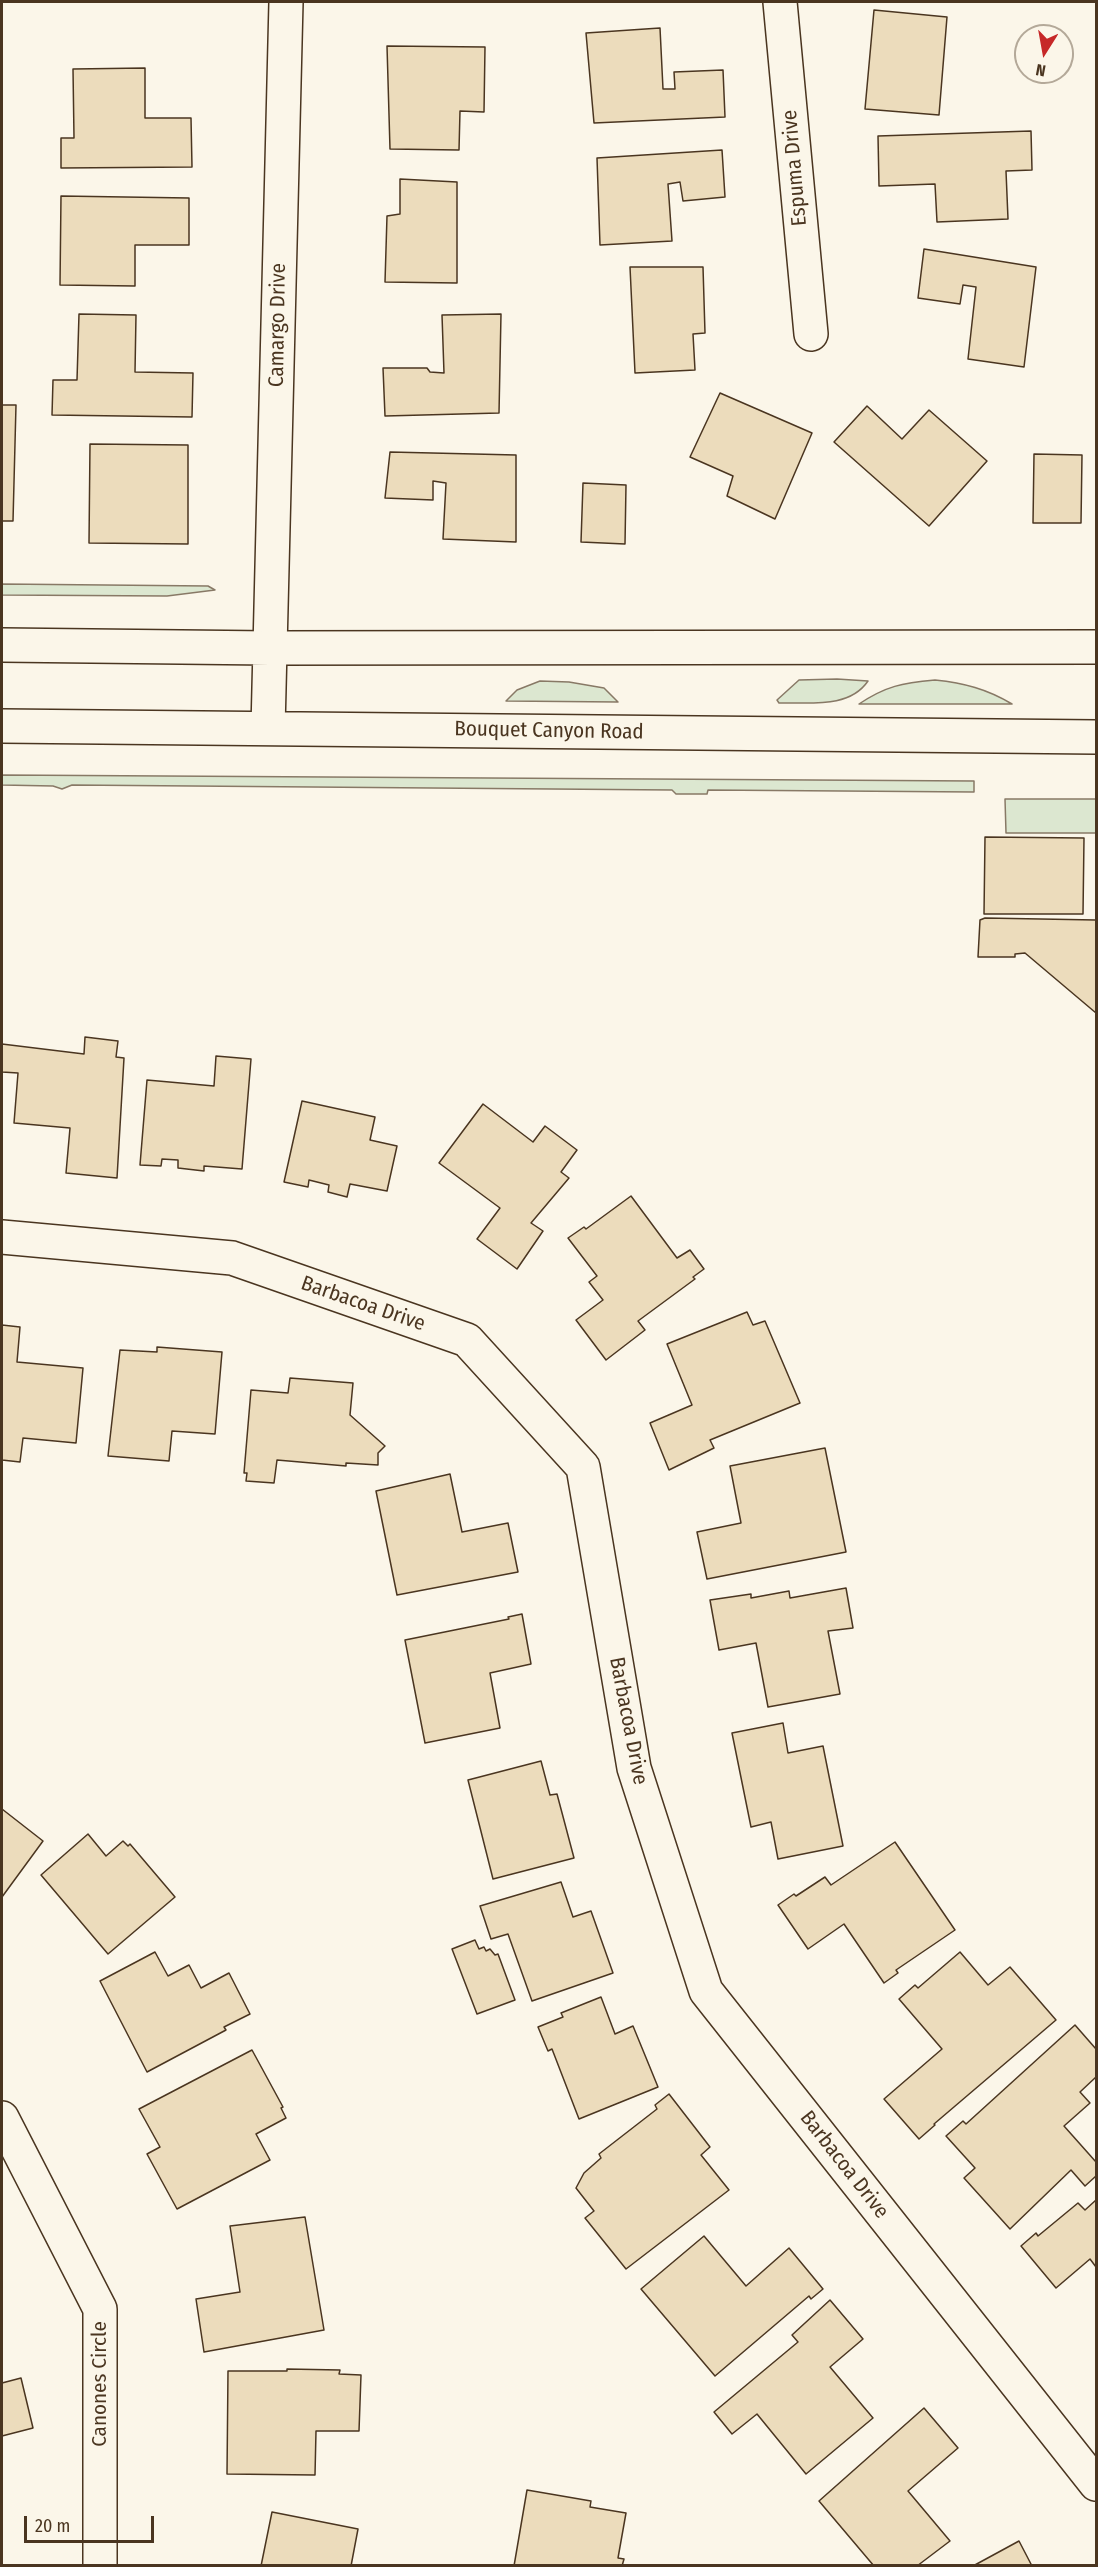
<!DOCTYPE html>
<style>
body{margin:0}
#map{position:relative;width:1098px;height:2567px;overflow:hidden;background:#fbf6e9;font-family:"Fira Sans Condensed",sans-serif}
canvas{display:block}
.frame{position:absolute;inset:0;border:3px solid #4a3520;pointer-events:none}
.north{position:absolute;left:1014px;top:24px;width:60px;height:60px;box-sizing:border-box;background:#fbf6e9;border:2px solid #b4a999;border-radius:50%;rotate:191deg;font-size:16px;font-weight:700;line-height:24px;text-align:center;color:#4a3520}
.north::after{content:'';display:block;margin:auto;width:21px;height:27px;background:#c62828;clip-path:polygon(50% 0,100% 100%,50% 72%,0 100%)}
.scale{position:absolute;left:24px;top:2516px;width:130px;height:27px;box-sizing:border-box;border:3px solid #4a3520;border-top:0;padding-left:8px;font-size:18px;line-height:21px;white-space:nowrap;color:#4a3520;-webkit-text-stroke:4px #fbf6e9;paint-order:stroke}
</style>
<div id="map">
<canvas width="1098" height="2567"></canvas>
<div class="frame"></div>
<div class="north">N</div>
<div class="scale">20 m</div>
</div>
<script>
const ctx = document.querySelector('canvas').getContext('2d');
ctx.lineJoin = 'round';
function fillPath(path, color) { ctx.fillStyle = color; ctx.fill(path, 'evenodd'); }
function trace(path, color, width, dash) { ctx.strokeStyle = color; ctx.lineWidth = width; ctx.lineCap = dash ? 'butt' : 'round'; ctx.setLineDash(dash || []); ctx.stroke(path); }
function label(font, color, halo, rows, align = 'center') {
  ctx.font = font + ' "Fira Sans Condensed",sans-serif'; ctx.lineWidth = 4.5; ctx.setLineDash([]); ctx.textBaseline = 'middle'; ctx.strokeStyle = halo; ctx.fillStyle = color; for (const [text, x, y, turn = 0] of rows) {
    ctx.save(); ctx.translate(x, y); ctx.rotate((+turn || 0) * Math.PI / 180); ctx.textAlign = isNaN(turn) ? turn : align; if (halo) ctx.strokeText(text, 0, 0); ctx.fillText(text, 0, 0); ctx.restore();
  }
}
const green = new Path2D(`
 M2 584 208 586 215 590 167 596 2 595Z
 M837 679 868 681C849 709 809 702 779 703L777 700 799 680Z
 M935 680C964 683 987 689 1012 704H859C886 686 902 683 935 680Z
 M540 681 569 682 604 688 618 702 506 701 517 690Z
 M2 775 974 781V792L708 790 707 794H676L672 790 72 785 62 789 53 786 2 785Z
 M1005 799H1096V833H1006Z`);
fillPath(green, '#dce7d0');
trace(green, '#887966', 1.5);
const building = new Path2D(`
 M874 10 947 17 939 115 865 109Z
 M660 28 663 89H675L674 72 723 70 725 117 594 123 586 33Z
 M387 46 485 47 484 112 460 111 459 150 390 149Z
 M145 68V118H191L192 167 61 168V138H74L73 69Z
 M1031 131 1032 170 1006 171 1008 219 937 222 935 184 879 186 878 136Z
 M722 150 725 197 683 201 680 182 668 184 672 241 600 245 597 158Z
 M400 179 457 182V283L385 282 387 216 400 214Z
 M61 196 189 198V245H135V286L60 285Z
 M924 249 1036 267 1024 367 968 359 976 287 963 285 960 304 918 298Z
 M630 267H703L705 333 693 334 695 370 635 373Z
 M79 314 136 315 135 372 193 373 192 417 52 415 53 380H77Z
 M501 314 499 413 385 416 383 368H427L430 372 444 373 442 315Z
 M720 393 812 433 775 519 727 496 733 476 690 457Z
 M2 405H16L13 521H2Z
 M867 406 902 439 929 410 987 461 929 526 834 442Z
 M90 444 188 445V544L89 543Z
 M390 452 516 455V542L443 539 446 483 433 481V500L385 498Z
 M1034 454 1082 455 1081 523H1033Z
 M583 483 626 485 625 544 581 542Z
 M985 837 1084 838 1083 914H984Z
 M985 918 1096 920V1013L1025 953 1015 954V957H978L980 920Z
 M85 1037 118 1041 116 1057 124 1058 117 1178 66 1173 70 1128 14 1123 18 1073 2 1072V1044L84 1054Z
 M216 1056 251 1059 242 1169 204 1166V1171L178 1168V1160L162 1159 161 1166 140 1165 147 1080 214 1086Z
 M302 1101 375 1117 370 1140 397 1146 387 1191 350 1184 347 1197 328 1192 329 1185 309 1180 308 1187 284 1182Z
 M483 1104 533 1142 545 1126 577 1150 561 1172 569 1178 531 1223 543 1231 517 1269 477 1239 500 1208 439 1163Z
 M631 1196 677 1258 690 1250 704 1269 693 1277 695 1279 638 1321 645 1330 606 1360 576 1320 603 1300 589 1282 597 1276 568 1238 584 1227 586 1229Z
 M747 1312 753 1325 765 1321 800 1403 710 1440 714 1448 669 1470 650 1423 692 1405 667 1344Z
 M2 1325 20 1327 17 1362 83 1368 76 1443 23 1438 20 1462 2 1460Z
 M157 1347 222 1352 215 1434 172 1431 169 1461 108 1456 120 1350 157 1352Z
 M290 1378 353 1383 350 1415 385 1446 378 1453V1465L346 1463V1466L277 1460 274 1483 246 1481 247 1473H244L251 1390 288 1393Z
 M825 1448 846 1552 707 1579 697 1532 741 1523 730 1466Z
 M450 1474 462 1532 508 1523 518 1572 397 1595 376 1491Z
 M846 1588 853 1628 828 1631 840 1694 768 1707 756 1643 719 1650 710 1600 751 1594V1598L789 1591 790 1598Z
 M522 1614 531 1664 490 1673 500 1728 425 1743 405 1640 509 1619 508 1617Z
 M783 1723 788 1753 823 1746 843 1846 778 1859 771 1822 751 1827 732 1733Z
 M541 1761 550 1795 557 1794 574 1858 493 1879 468 1780Z
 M2 1809 43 1841 2 1897Z
 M88 1834 106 1856 123 1841 128 1846 130 1844 175 1897 108 1954 41 1875Z
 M895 1842 955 1930 896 1970 898 1973 884 1983 844 1924 808 1949 778 1905 794 1894 796 1896 825 1877 831 1885Z
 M561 1882 573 1917 591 1911 613 1973 532 2001 508 1934 491 1939 480 1906Z
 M475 1940 479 1949 484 1947 486 1951 490 1949 495 1955 498 1954 515 2000 477 2014 452 1949Z
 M155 1952 168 1976 189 1965 201 1988 229 1973 250 2014 224 2027 226 2030 147 2072 100 1981Z
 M960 1952 988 1985 1010 1967 1056 2020 934 2124 935 2125 919 2139 884 2099 942 2049 899 1999 915 1985 918 1988Z
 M601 1997 615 2034 633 2026 658 2087 579 2119 552 2049 548 2051 538 2027 563 2017 561 2013Z
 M1075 2025 1096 2049V2077L1080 2092 1090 2103 1064 2126 1096 2162V2176L1085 2186 1071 2170 1010 2229 964 2178 975 2168 946 2136 963 2121 966 2124Z
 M252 2050 283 2107 281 2108 286 2118 256 2134 270 2160 177 2209 147 2154 160 2147 139 2109Z
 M669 2094 710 2147 701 2155 729 2190 626 2269 585 2218 594 2211 576 2188 584 2173 601 2158 599 2154 657 2109 655 2105Z
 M1096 2200V2267L1090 2259 1056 2288 1021 2246 1036 2233 1038 2236 1078 2203 1085 2210Z
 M305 2217 324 2330 204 2352 196 2299 240 2292 230 2226Z
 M704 2236 746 2286 789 2248 823 2289 811 2299 809 2296 715 2376 641 2289Z
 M830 2300 863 2339 830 2367 873 2418 806 2474 757 2414 732 2434 714 2412 798 2342 792 2335Z
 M287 2369 340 2370 339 2374 361 2375 359 2431H316L315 2475 227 2474 228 2371H287Z
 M21 2378 33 2428 2 2436V2383Z
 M924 2408 958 2448 908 2491 950 2541 917 2566H874L819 2501Z
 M527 2490 591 2501 590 2507 626 2513 618 2558 624 2559 622 2566H514Z
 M272 2512 358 2529 351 2566H261Z
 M1019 2541 1032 2566H973Z`);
fillPath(building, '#ecdcbc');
trace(building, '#4a3520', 1.5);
const minor = new Path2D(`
 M780 2 811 334
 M270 648 286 2
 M2 1237 232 1258 467 1340 583 1467 634 1768 706 1991 1096 2484
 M2 2118 100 2309V2566`);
const primary = new Path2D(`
 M2 645 270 648 1096 647
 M2 726 1096 737
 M268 728 270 648`);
trace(minor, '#4a3520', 36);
trace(primary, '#4a3520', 36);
trace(minor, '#fbf6e9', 33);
trace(primary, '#fbf6e9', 33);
label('21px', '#4a3520', '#fbf6e9', [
 ["Espuma Drive",795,168,-95],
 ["Camargo Drive",278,325,-89],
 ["Bouquet Canyon Road",549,731,1],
 ["Barbacoa Drive",363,1304,19],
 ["Barbacoa Drive",628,1721,79],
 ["Barbacoa Drive",844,2165,52],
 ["Canones Circle",100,2384,-90]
]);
</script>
